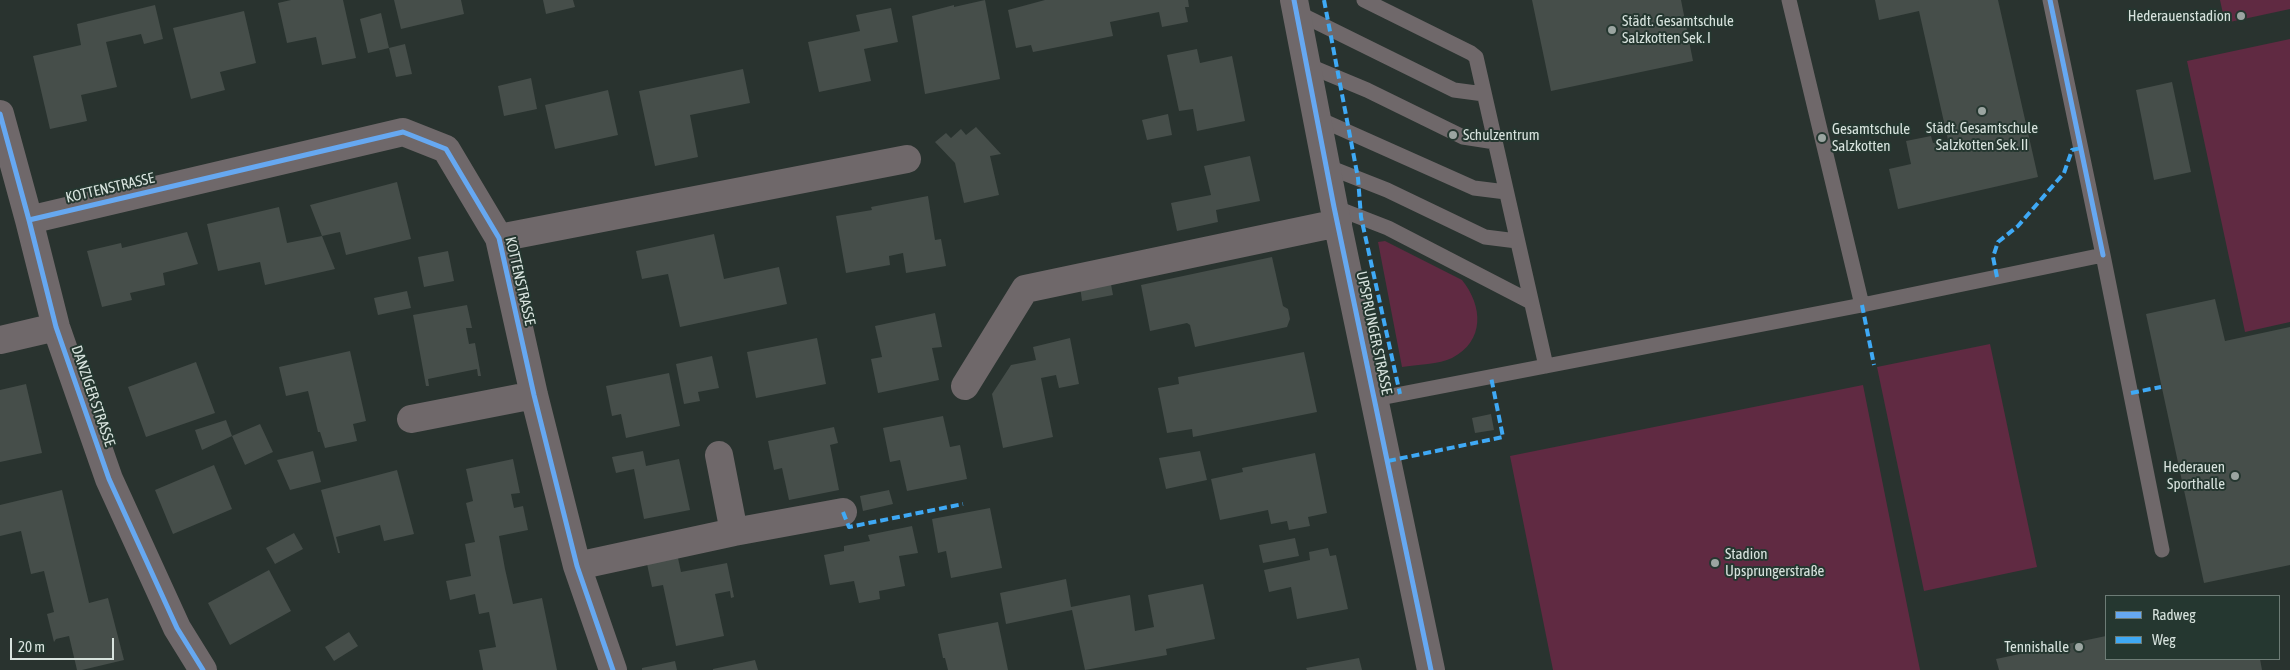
<!DOCTYPE html>
<meta charset="utf-8">
<style>
body{margin:0}
#map{position:relative;width:2290px;height:670px;overflow:hidden;background:#29332f;font-family:"Asap Condensed",sans-serif}
canvas{display:block}
.legend{position:absolute;left:2105px;top:595px;width:175px;height:65px;box-sizing:border-box;background:#253730;border:1px solid #6d7c76;margin:0;padding:6px 9px;list-style:none;font-size:15px;color:#d8e3de}
.legend li{display:flex;align-items:center;gap:10px;height:25px}
.legend b{width:25px;border:1px solid #6d7c76}
.scale{position:absolute;left:10px;top:638px;width:104px;height:22px;box-sizing:border-box;border:2px solid #d8e3de;border-top:0;padding-left:6px;font-size:15px;line-height:18px;white-space:nowrap;color:#d8e3de;-webkit-text-stroke:4px #253730;paint-order:stroke}
</style>
<div id="map">
<canvas width="2290" height="670"></canvas>
<ul class="legend">
<li><b style="height:6px;background:#66a8f1"></b>Radweg</li>
<li><b style="height:6px;background:#3fa9f5"></b>Weg</li>
</ul>
<div class="scale">20 m</div>
</div>
<script>
const ctx = document.querySelector('canvas').getContext('2d');
ctx.lineJoin = 'round';
function fillPath(path, color) { ctx.fillStyle = color; ctx.fill(path, 'evenodd'); }
function trace(path, color, width, dash) { ctx.strokeStyle = color; ctx.lineWidth = width; ctx.lineCap = dash ? 'butt' : 'round'; ctx.setLineDash(dash || []); ctx.stroke(path); }
function label(font, color, halo, rows, align = 'center') {
  ctx.font = font + ' "Asap Condensed",sans-serif'; ctx.lineWidth = 4; ctx.setLineDash([]); ctx.textBaseline = 'middle'; ctx.strokeStyle = halo; ctx.fillStyle = color; for (const [text, x, y, turn = 0] of rows) {
    ctx.save(); ctx.translate(x, y); ctx.rotate((+turn || 0) * Math.PI / 180); ctx.textAlign = isNaN(turn) ? turn : align; if (halo) ctx.strokeText(text, 0, 0); ctx.fillText(text, 0, 0); ctx.restore();
  }
}
fillPath(new Path2D(`
 M2220 0H2290V9L2225 23Z
 M2290 39V322L2245 332 2187 61Z
 M1385 241 1462 280C1483 306 1485 341 1452 358 1440 364 1416 365 1402 367L1378 242Z
 M1990 344 2037 567 1924 591 1877 367Z
 M1863 385 1920 670H1553L1510 456Z`), '#602a42');
fillPath(new Path2D(`
 M291 0H343L356 58 322 65 316 37 287 43 278 3Z
 M394 0H461L464 14 401 29Z
 M543 0H573L575 7 546 14Z
 M985 0 1000 79 925 94 912 16 954 5V7Z
 M1045 0H1188L1189 7H1185L1188 22 1162 27 1159 12 1110 22 1113 36 1033 52 1031 45 1016 48 1008 10Z
 M1532 0H1681L1693 61 1551 91Z
 M1875 0H1998L2038 177 1898 209 1889 169 1911 164 1906 141 1931 136 1933 143 1948 140 1919 11 1879 20Z
 M155 5 163 39 144 44 141 34 106 42 117 87 81 95 87 121 50 129 33 56 81 45 77 24Z
 M891 8 898 42 864 49 871 81 819 92 808 42 860 31 856 15Z
 M244 11 256 63 220 72 225 90 191 99 173 28Z
 M381 13 389 48 368 53 360 19Z
 M405 44 412 74 396 77 389 48Z
 M1197 49 1200 63 1232 56 1245 121 1197 131 1193 109 1179 111 1167 55Z
 M743 69 750 103 690 115 698 157 655 166 639 91Z
 M531 78 537 109 504 116 498 86Z
 M2172 82 2191 172 2154 180 2136 90Z
 M608 90 618 135 555 149 545 105Z
 M1168 114 1172 135 1147 140 1142 120Z
 M976 127 1001 154 990 156 999 195 964 203 955 163 935 142 946 133 951 138 961 129 966 135Z
 M1250 156 1260 201 1216 210 1218 222 1177 231 1171 203 1211 195 1204 166Z
 M397 182 411 239 346 255 340 232 322 236 310 205Z
 M928 196 935 240 941 239 946 266 906 273 903 253 889 256 890 265 846 273 836 216 872 210 871 207Z
 M279 207 287 243 322 236 335 269 265 285 260 262 218 271 207 224Z
 M187 232 198 264 163 273 165 285 130 293 132 300 102 307 87 251 121 243 122 248Z
 M714 234 724 279 779 267 787 304 680 327 668 274 642 279 636 251Z
 M448 251 454 281 424 287 418 257Z
 M1272 257 1283 306 1288 309 1290 319 1287 327 1195 347 1190 325 1187 323 1150 331 1141 285Z
 M1110 279 1113 295 1082 301 1080 286Z
 M407 291 411 308 378 315 374 298Z
 M2215 299 2225 341 2290 327V565L2204 583 2146 314Z
 M467 305 472 328H466L469 344 475 343 481 376H478L477 369 428 379 429 386H426L413 315Z
 M935 313 942 347 932 348 939 380 878 393 871 359 882 357 875 326Z
 M817 338 826 384 756 398 747 352Z
 M1070 338 1079 384 1059 388 1056 375 1041 378 1053 437 1003 448 992 394 1011 365 1036 360 1033 347Z
 M350 351 366 421 353 424 357 441 325 448 320 432H318L308 391 286 396 279 367Z
 M1304 352 1317 412 1193 437 1192 429 1167 433 1158 388 1179 384 1178 377Z
 M712 356 719 388 698 392 700 401 684 404 676 364Z
 M196 362 215 413 146 437 128 387Z
 M669 373 680 426 626 438 621 414 612 416 606 386Z
 M26 384 42 453 0 462V390Z
 M1491 414 1494 430 1475 433 1472 418Z
 M943 416 950 447 960 445 967 479 907 491 900 460 890 462 883 428Z
 M226 420 232 436 202 450 195 430Z
 M260 424 273 452 245 465 232 436Z
 M834 427 838 443 830 445 839 490 789 500 782 468 774 470 768 441Z
 M313 451 321 482 290 490 277 460Z
 M643 451 646 466 679 459 690 510 644 519 634 469 616 473 612 457Z
 M1200 451 1207 480 1166 489 1159 458Z
 M1315 453 1327 513 1308 517 1310 526 1289 530 1287 521 1271 524 1268 510 1220 520 1211 479 1243 472 1242 468Z
 M513 459 520 493 511 494 514 508 523 506 528 530 499 536 505 569 513 604 542 598 557 670H483L479 650 496 647 489 612 479 614 475 594 450 600 446 581 471 576 465 544 475 542 466 503 473 501 466 469Z
 M214 465 232 509 173 534 155 490Z
 M397 470 414 534 384 541 380 525 336 537 340 553H338L321 490Z
 M62 490 89 603 108 598 124 660 82 670H77L69 636 56 639 54 642 47 614 54 612 44 571 31 574 21 531 0 536V505Z
 M889 490 893 504 863 511 860 496Z
 M990 508 1002 568 951 578 946 551 938 553 932 519Z
 M912 526 918 553 899 556 905 586 879 591 880 599 859 603 854 581 830 585 824 555 844 551V546L870 541 868 535Z
 M294 533 303 549 275 564 266 548Z
 M1295 538 1299 556 1263 563 1259 545Z
 M1328 548 1330 556 1336 555 1348 609 1297 619 1291 587 1269 592 1264 570 1310 560 1309 552Z
 M678 558 681 572 727 563 734 597 731 598 730 591 715 594 724 636 676 646 663 585 652 587 647 564Z
 M269 570 291 611 230 645 208 603Z
 M1066 579 1071 607 1130 595 1135 631 1154 627 1148 595 1203 584 1215 639 1166 649 1167 655 1085 670 1072 610 1006 624 1000 593Z
 M998 622 1008 670H948L945 658H943L938 634Z
 M349 632 358 646 334 661 325 647Z
 M2106 636V659H2260L2262 670H1999L1996 659Z
 M1359 658 1362 670H1307L1306 668Z
 M755 660 758 670H713V669Z
 M675 661 677 670H642V668Z`), '#464e4a');
trace(new Path2D(`
 M1364 0 1471 53 1476 57 1546 366
 M1789 0 1862 305
 M2050 0 2103 255 2162 550
 M1296 12 1454 90 1484 94
 M1307 65 1367 90 1463 137 1495 142
 M1317 118 1474 188 1506 192
 M1326 166 1387 190 1485 237 1517 241
 M1334 207 1388 228 1531 302
 M1375 399 1862 305 2103 255`), '#6f686a', 15);
trace(new Path2D(`
 M1294 0 1334 207 1431 670
 M0 114 29 220 56 327 109 479 177 628 203 670
 M29 220 403 132 446 149 499 238 534 395 577 566 613 670
 M499 238 907 159
 M0 340 56 327
 M965 386 1025 289 1338 223
 M411 419 534 395
 M719 455 734 532
 M577 566 734 532 843 512`), '#6f686a', 28);
trace(new Path2D(`
 M1324 0 1358 178 1361 217 1400 394
 M1997 277 1993 257 1998 242 2018 226 2064 173 2072 150 2081 148
 M1862 305 1874 365
 M2131 393 2161 387
 M1388 461 1503 437 1491 377
 M843 512 849 527 963 504`), '#3fa9f5', 4, [8, 4]);
trace(new Path2D(`
 M1294 0 1334 207 1431 670
 M2050 0 2103 255
 M0 114 29 220 56 327 109 479 177 628 203 670
 M29 220 403 132 446 149 499 238 534 395 577 566 613 670`), '#66a8f1', 5);
for (const [x, y, r, color] of [
 [2241,16,5,"#9ba5a1"],
 [1612,30,5,"#9ba5a1"],
 [1982,111,5,"#9ba5a1"],
 [1453,135,5,"#9ba5a1"],
 [1822,138,5,"#9ba5a1"],
 [2235,476,5,"#9ba5a1"],
 [1715,563,5,"#9ba5a1"],
 [2079,647,5,"#9ba5a1"]
]) { const dot = new Path2D(); dot.arc(x, y, r, 0, 2 * Math.PI); ctx.fillStyle = color; ctx.fill(dot); trace(dot, '#253730', 2); }
label('15px', '#d8e3de', '#253730', [
 ["Hederauenstadion",2231,16,"right"],
 ["Städt. Gesamtschule",1622,21],
 ["Salzkotten Sek. I",1622,38],
 ["Städt. Gesamtschule",1982,128,"center"],
 ["Salzkotten Sek. II",1982,145,"center"],
 ["Gesamtschule",1832,129],
 ["Salzkotten",1832,146],
 ["Schulzentrum",1463,135],
 ["Hederauen",2225,467,"right"],
 ["Sporthalle",2225,484,"right"],
 ["Stadion",1725,554],
 ["Upsprungerstraße",1725,571],
 ["Tennishalle",2069,647,"right"]
], 'left');
label('15px', '#d8e3de', '#253730', [
 ["KOTTENSTRASSE",110,188,-13],
 ["KOTTENSTRASSE",520,281,77],
 ["UPSPRUNGER STRASSE",1374,333,78],
 ["DANZIGER STRASSE",93,396,71]
]);
</script>
